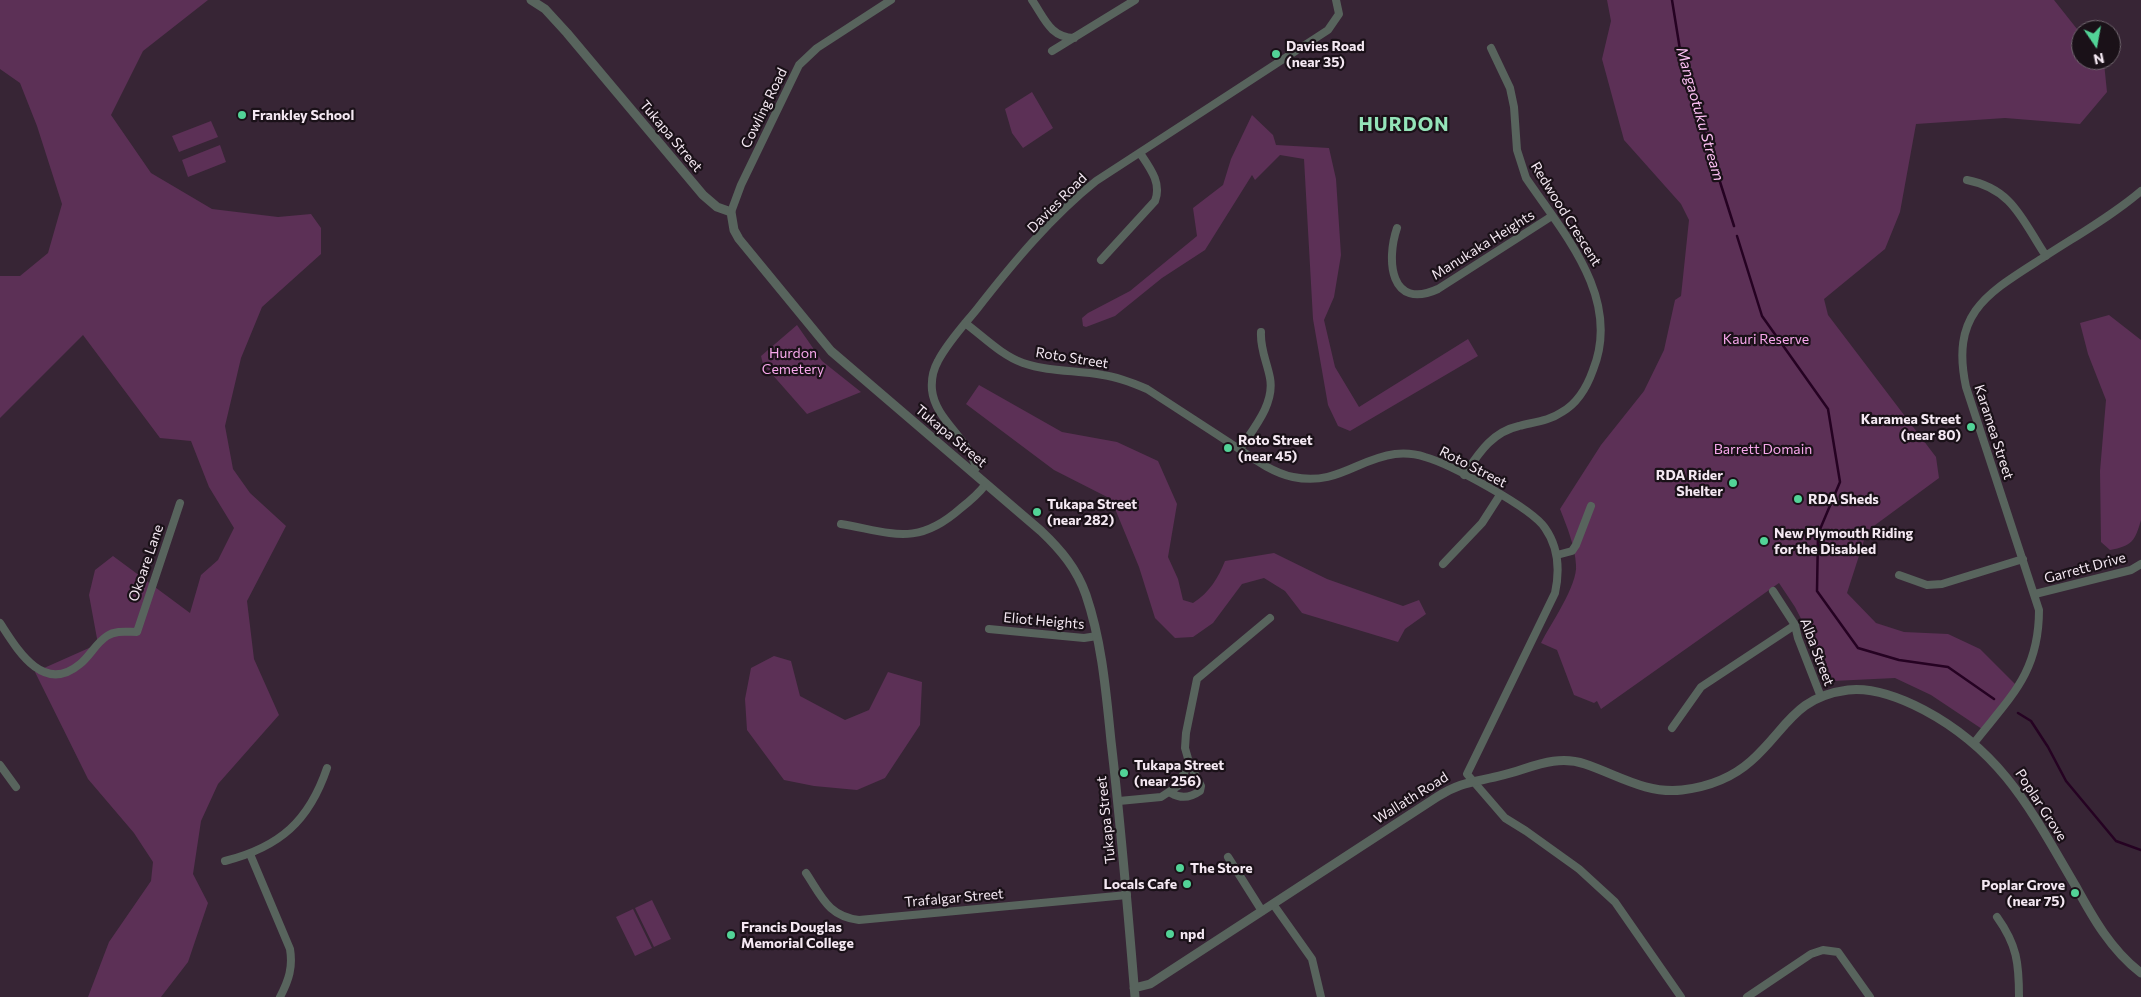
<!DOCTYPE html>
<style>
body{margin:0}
#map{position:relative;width:2141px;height:997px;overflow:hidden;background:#372535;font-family:Commissioner,sans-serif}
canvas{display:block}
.north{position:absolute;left:2071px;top:20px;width:50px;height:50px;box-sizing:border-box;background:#1a1118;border:1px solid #71676f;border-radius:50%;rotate:168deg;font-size:14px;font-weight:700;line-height:20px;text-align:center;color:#f4e8f2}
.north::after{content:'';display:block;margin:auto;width:18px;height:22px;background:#52d397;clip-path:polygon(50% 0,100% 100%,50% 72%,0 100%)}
</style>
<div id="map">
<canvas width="2141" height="997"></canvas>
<div class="north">N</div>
</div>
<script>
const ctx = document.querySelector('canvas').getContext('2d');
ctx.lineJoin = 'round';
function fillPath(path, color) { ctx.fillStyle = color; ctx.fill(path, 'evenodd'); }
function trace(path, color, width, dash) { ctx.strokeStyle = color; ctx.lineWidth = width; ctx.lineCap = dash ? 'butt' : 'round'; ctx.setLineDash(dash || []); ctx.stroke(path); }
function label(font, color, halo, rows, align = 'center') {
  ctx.font = font + ' Commissioner,sans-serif'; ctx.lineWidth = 4.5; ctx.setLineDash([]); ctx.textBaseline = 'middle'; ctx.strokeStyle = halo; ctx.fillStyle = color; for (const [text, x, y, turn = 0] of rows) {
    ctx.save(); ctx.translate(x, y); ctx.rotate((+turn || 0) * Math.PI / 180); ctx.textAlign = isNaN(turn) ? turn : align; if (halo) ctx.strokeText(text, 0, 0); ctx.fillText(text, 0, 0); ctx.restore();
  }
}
fillPath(new Path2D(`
 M0 0H208L143 51 111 115 151 173 212 209 278 217 311 214 321 228V254L262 307 241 358 225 426 233 469 250 493 286 526 247 601 254 659 279 715 218 784 201 821 193 874 208 903 188 962 161 997H88L109 942 151 881 153 862 134 833 88 779 35 672 98 644 89 595 95 570 113 556 190 613 201 575 218 560 234 528 209 487 191 441 160 438 83 335 0 418V276H20L48 253 62 204 37 126 20 83 0 69Z
 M1607 0H2054L2081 34V60H2102L2104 63 2107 92 2080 124 2005 118 1916 124 1900 212 1885 249 1824 299 1828 315 1936 457 1939 478 1867 531 1847 593 1876 623 1904 632 1948 634 1980 649 2019 688 1982 729 1931 695 1895 678 1833 681 1795 607 1779 583 1601 709 1597 701 1594 703 1574 695 1557 650 1541 643C1550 625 1578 585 1576 565 1575 546 1567 527 1560 509L1601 445 1644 391 1664 350 1675 300 1681 296 1689 220 1681 204 1624 140 1602 59 1611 21Z
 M1032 92 1053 128 1023 148 1012 133 1005 109Z
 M1252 115 1273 135 1276 145 1329 148 1336 179 1341 255 1334 297 1324 320 1335 367 1359 407 1468 339 1478 356 1350 431 1338 426 1328 405 1313 319 1304 159 1280 155 1255 180 1252 175 1205 250 1162 278 1115 316 1086 327 1083 326 1082 318 1088 313 1130 291 1197 236 1193 208 1223 185 1231 159Z
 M211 121 218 137 179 152 172 136Z
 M220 145 226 162 188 177 182 160Z
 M2109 315 2141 340V520C2135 541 2132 546 2110 550L2101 542 2100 471 2106 400 2088 354 2080 323Z
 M797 325 822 361 861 392 807 414 763 364 761 356Z
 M979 385 1062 432 1117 442 1158 461 1177 504 1168 557 1178 579 1183 600 1193 603C1210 592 1218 578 1225 561L1274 553 1327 579 1403 606 1419 600 1426 614 1405 629 1398 642 1302 613 1285 591 1264 578 1242 584 1213 623 1193 637 1175 638 1155 618 1139 567 1111 499 1054 470 966 404Z
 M774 656 791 661 800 696 845 720 869 710 888 672 922 682 920 725 885 778 857 790 814 786 784 780 747 730 745 699 751 668Z
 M652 900 671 939 654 947 635 908Z
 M633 909 652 948 635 956 616 917Z`), '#5c3056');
trace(new Path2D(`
 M1672 0 1682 62 1734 226
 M1737 236 1762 316 1828 409 1840 482 1818 534 1817 591 1858 648 1899 660 1948 667 1994 699
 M2018 713 2031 721 2048 747 2066 781 2116 841 2141 850`), '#250222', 2.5);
trace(new Path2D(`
 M1032 0C1045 19 1050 37 1074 38
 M1052 51 1135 0
 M1967 180C2013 189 2022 220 2046 256
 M731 212 741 185 799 65 817 48 891 0
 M1397 228C1386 260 1390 311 1438 289L1552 216
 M1101 260 1155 201C1162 183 1150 168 1140 153
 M965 323C984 337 1001 355 1023 363 1049 372 1076 370 1103 375 1118 377 1133 383 1147 389 1175 407 1202 425 1230 443 1250 456 1270 472 1293 477 1337 486 1357 459 1395 454 1405 453 1416 454 1425 457 1450 464 1532 508 1545 528 1559 548 1560 570 1555 593L1467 774 1505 818 1526 831 1579 869 1615 902 1681 997
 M1240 449C1253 429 1275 404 1270 378 1267 362 1260 349 1261 332
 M972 472 976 468C969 438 935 420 932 390 931 379 933 370 938 361 948 342 964 325 977 309 1012 264 1051 217 1096 181L1328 30 1339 14 1336 0
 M1464 475C1479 453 1492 432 1519 426 1534 422 1549 421 1562 412 1578 403 1587 387 1593 370 1622 298 1564 234 1526 178L1517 150 1514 107 1510 88 1491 48
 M841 524C893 533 917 547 961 508 970 501 979 493 986 484
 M1557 555 1572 551 1576 545 1591 506
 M1443 564 1482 523 1500 495
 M1899 575 1927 585 1942 584 2023 559
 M1773 591 1795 625 1798 638 1821 697
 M2035 594 2131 570 2141 564
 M0 623C17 649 43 695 80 664 90 656 96 643 107 636 116 630 127 632 137 632L180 503
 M989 629 1084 638 1097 636
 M1672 728 1701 687 1795 625
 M1974 743C2010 697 2039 673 2039 610L1966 387C1950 312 1988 293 2044 257 2076 236 2112 216 2141 191
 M0 765 16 787
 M1171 793C1181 799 1190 798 1200 791L1201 786 1189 762
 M1119 801 1161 797 1178 786 1189 762 1185 748 1186 733 1197 679 1270 618
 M250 854 290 949C293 967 289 980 280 997
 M1228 857 1262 911
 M225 861C280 847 309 821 327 768
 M806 873C822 897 828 916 859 920L1127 895
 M1273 904 1312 959 1321 997
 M1997 917C2017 945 2019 963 2019 997
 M1747 997 1811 954 1823 950 1838 952 1870 997`), '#58645d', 8);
trace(new Path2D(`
 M531 0 545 9 567 33 703 195 717 207 731 212 734 230 739 239 831 351 1041 531C1061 550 1077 569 1086 595 1102 642 1106 692 1111 741 1121 826 1128 911 1135 997
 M1134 988 1150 984 1437 797C1461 781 1477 782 1503 775 1531 768 1556 754 1585 764 1618 775 1646 794 1682 790 1707 787 1732 778 1751 761 1787 729 1794 697 1848 690 1874 687 1901 698 1924 710 2003 752 2032 812 2075 885 2093 918 2111 950 2141 973`), '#58645d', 9);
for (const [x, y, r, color] of [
 [1276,54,5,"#52d397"],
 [242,115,5,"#52d397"],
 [1971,427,5,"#52d397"],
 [1228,448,5,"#52d397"],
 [1733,483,5,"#52d397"],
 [1798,499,5,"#52d397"],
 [1037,512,5,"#52d397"],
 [1764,541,5,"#52d397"],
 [1124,773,5,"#52d397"],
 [1180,868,5,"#52d397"],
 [1187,884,5,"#52d397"],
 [2075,893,5,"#52d397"],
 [1170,934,5,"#52d397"],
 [731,935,5,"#52d397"]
]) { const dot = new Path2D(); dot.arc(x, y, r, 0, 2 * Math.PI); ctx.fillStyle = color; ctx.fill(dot); trace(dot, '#1a1118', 2); }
label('bold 14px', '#f4e8f2', '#1a1118', [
 ["Davies Road",1286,46],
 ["(near 35)",1286,62],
 ["Frankley School",252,115],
 ["Karamea Street",1961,419,"right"],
 ["(near 80)",1961,435,"right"],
 ["Roto Street",1238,440],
 ["(near 45)",1238,456],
 ["RDA Rider",1723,475,"right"],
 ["Shelter",1723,491,"right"],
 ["RDA Sheds",1808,499],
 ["Tukapa Street",1047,504],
 ["(near 282)",1047,520],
 ["New Plymouth Riding",1774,533],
 ["for the Disabled",1774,549],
 ["Tukapa Street",1134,765],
 ["(near 256)",1134,781],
 ["The Store",1190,868],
 ["Locals Cafe",1177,884,"right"],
 ["Poplar Grove",2065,885,"right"],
 ["(near 75)",2065,901,"right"],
 ["Francis Douglas",741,927],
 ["Memorial College",741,943],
 ["npd",1180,934]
], 'left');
label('14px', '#f4e8f2', '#1a1118', [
 ["Cowling Road",764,108,-64],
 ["Tukapa Street",671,136,50],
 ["Davies Road",1057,203,-45],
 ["Redwood Crescent",1566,214,58],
 ["Manukaka Heights",1483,245,-32],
 ["Roto Street",1072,358,9],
 ["Karamea Street",1994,432,72],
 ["Tukapa Street",951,436,40],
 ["Roto Street",1473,467,27],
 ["Okoare Lane",146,563,-71],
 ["Garrett Drive",2085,568,-15],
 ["Eliot Heights",1044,621,5],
 ["Alba Street",1817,652,69],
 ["Wallath Road",1411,798,-32],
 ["Poplar Grove",2041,805,57],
 ["Tukapa Street",1106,820,-96],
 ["Trafalgar Street",954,898,-5]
]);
label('14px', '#f7a7eb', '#1a1118', [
 ["Kauri Reserve",1766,339],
 ["Hurdon",793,353],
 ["Cemetery",793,369],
 ["Barrett Domain",1763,449]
]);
label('italic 15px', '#fcbff3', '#1a1118', [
 ["Mangaotuku Stream",1700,114,74]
]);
ctx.letterSpacing = '1px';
label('bold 19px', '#94e4b9', '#1a1118', [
 ["HURDON",1404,125]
]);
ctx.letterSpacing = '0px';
</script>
